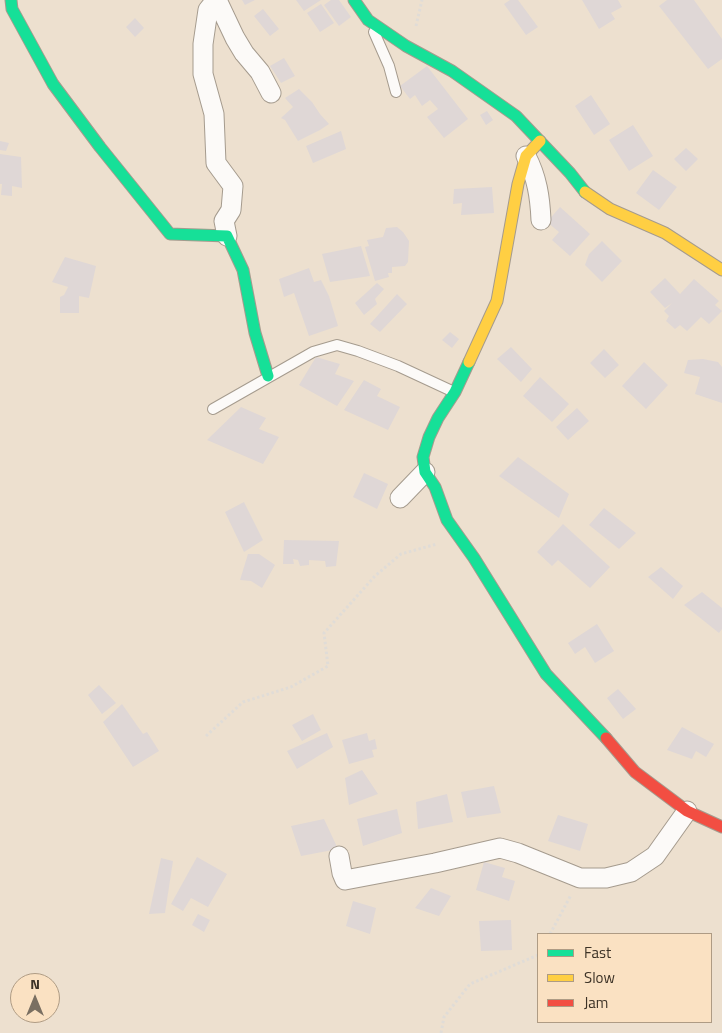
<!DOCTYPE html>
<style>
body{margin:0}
#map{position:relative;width:722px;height:1033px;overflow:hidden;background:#ede0cf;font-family:"Titillium Web",sans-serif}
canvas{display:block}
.legend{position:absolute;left:537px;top:933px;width:175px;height:90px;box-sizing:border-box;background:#fae1c2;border:1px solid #ae9b84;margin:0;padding:6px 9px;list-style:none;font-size:15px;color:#3c3226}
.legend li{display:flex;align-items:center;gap:10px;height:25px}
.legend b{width:25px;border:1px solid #ae9b84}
.north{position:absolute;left:10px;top:973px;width:50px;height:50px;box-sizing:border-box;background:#fae1c2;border:1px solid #ae9b84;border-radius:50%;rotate:0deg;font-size:14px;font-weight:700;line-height:20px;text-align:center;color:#3c3226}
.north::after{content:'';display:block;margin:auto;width:18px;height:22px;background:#7a6f61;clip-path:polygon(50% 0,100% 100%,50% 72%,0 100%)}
</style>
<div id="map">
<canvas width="722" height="1033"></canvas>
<ul class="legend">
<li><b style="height:6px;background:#16e098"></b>Fast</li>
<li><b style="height:6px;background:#ffcf43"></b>Slow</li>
<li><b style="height:6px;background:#f24e42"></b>Jam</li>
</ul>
<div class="north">N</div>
</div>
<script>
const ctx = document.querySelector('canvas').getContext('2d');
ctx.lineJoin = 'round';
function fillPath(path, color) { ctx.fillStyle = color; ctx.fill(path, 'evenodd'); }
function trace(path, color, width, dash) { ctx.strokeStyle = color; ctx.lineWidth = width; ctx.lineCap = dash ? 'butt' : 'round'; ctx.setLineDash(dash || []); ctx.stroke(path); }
fillPath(new Path2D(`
 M242 0H255L245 5Z
 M296 0H321L304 11Z
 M331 0H339L351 17 339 26 324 5Z
 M510 0H518L538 27 526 35 504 4Z
 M582 0H618L622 7 611 13 615 19 599 29Z
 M667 0H694L722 39V59L708 69 659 6Z
 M321 4 334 23 320 32 307 13Z
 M263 9 279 29 270 36 254 16Z
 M135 18 144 28 135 37 126 27Z
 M284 58 295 76 281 83 270 66Z
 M427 66 468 119 444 138 427 117 438 109 430 100 422 106 415 95 410 99 400 86Z
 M299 89 312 102 320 114 329 124 320 130 298 141 285 120 281 118 293 107 285 98Z
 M591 95 610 124 594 135 575 106Z
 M487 111 493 120 486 125 480 115Z
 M633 125 653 156 629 171 609 140Z
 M341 131 346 149 313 163 306 146Z
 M0 141 9 143 6 151 0 150Z
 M686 148 698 159 686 171 674 159Z
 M0 154 21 157 22 188 12 186V196L1 195 2 184H0Z
 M653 170 677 187 659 210 636 193Z
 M492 187 494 213 461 215 462 203 453 204 454 189Z
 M560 207 590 234 570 256 552 240 559 232 547 222Z
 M397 227 403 232 409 241 408 262 405 266 392 267V273H388L389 277 375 281 365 247 369 246 367 240 383 237 386 228Z
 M602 241 622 261 602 282 585 265 589 254Z
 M361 246 370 276 330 282 322 254Z
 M65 257 96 266 89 298 79 296V313H60V297L64 295 68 287 52 282Z
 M309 268 314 282 321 280 329 296 338 326 309 336 294 293 284 297 279 279Z
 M665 278 680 294 694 279 719 301 715 305 722 311 709 324 701 317 687 331 680 325 675 329 666 321 669 316 664 311 672 303 665 308 650 292Z
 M377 283 384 289 375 299 377 304 364 315 355 303Z
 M397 294 407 304 380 332 370 324Z
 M450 332 459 339 452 348 442 340Z
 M511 347 532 369 521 382 497 359Z
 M604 349 619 365 605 378 590 363Z
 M316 357 340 364 335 374 354 381 337 406 299 385Z
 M703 359 718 362 722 367V403L695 394 700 377 684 373 688 360Z
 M644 362 668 385 646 409 622 386Z
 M540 377 569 404 552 422 523 396Z
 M364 380 381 389 377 396 400 407 388 430 344 410Z
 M241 407 266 418 259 429 279 437 263 464 207 440Z
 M577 408 589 421 568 440 556 427Z
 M518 457 569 494 559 518 499 476Z
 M364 473 388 484 377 509 353 497Z
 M244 502 263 540 244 552 225 512Z
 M604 508 636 533 619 549 589 525Z
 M563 524 610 567 590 588 558 560 552 566 537 552Z
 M284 540 339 541 336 566 326 567 325 561 309 560V565L300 566 298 560 293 559 294 564H283Z
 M248 554H259L275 565 262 588 251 581 240 580Z
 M661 567 683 586 673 599 648 577Z
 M702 592 722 608V629L719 633 684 605Z
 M597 624 614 651 595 663 585 647 575 654 568 643Z
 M99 685 116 703 102 714 88 695Z
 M618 689 636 709 623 719 607 698Z
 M122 704 143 734 147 732 159 751 133 767 103 722Z
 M313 714 321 730 302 741 292 725Z
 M682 727 714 744 706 757 696 751 692 759 667 750Z
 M327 733 333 747 297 769 287 751Z
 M367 733 369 741 375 739 377 749 372 750 374 757 349 764 342 740Z
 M362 770 378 794 349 805 345 778Z
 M494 786 501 813 467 818 461 792Z
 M447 794 453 822 418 829 416 802Z
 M397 809 402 833 363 846 357 819Z
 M558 815 588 824 580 851 548 841Z
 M324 819 338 849 301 856 291 826Z
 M197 857 227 874 208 907 191 898 183 911 171 904Z
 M161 858 173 861 165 913 149 914Z
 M484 862 505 868 502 877 515 881 509 901 476 890Z
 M431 888 451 896 439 916 415 908Z
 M353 901 376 908 370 934 346 926Z
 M198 914 210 920 204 932 192 925Z
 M511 920 512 950 481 951 479 921Z`), '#dfd7d6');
const lane = new Path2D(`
 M374 32 389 66 396 92
 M213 409 313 352 337 345 358 351 398 366 454 392`);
const street = new Path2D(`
 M216 0 208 10 203 44V74L214 114 216 163 233 186 231 210 224 221 227 236
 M217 0 235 38 244 53 260 72 271 93
 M526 156C537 177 540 197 541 220
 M400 498 425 472
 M339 856 342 873 345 880 435 863 500 848 518 853 580 878H606L631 872 655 856 687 811`);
const fast = new Path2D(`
 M11 0 12 9 53 84 100 147 170 234 227 236 243 270 255 333 268 376
 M354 0 368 20 406 46 452 71 516 116 570 173 585 192
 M469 362 455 392 438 418 429 437 423 457 425 472 435 487 447 520 474 558 546 674 606 738`);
const slow = new Path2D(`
 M585 192 610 209 665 233 722 270
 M469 362 497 301 518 184 526 156 540 141`);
const jam = new Path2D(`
 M606 738 635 772 687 811 722 827`);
trace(lane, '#a59b8e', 12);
trace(street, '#a59b8e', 21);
trace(fast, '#a59b8e', 13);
trace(slow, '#a59b8e', 13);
trace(jam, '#a59b8e', 13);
trace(new Path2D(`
 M416 26 422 0
 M206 736 243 702 291 687 328 666 324 633 375 576 401 554 437 544
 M550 934 571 895
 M441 1033 444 1017 470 984 538 955`), '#e0dcd7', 3, [2.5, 2.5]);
trace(lane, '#fcfaf8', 10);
trace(street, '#fcfaf8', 19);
trace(fast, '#16e098', 11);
trace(slow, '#ffcf43', 11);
trace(jam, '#f24e42', 11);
</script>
